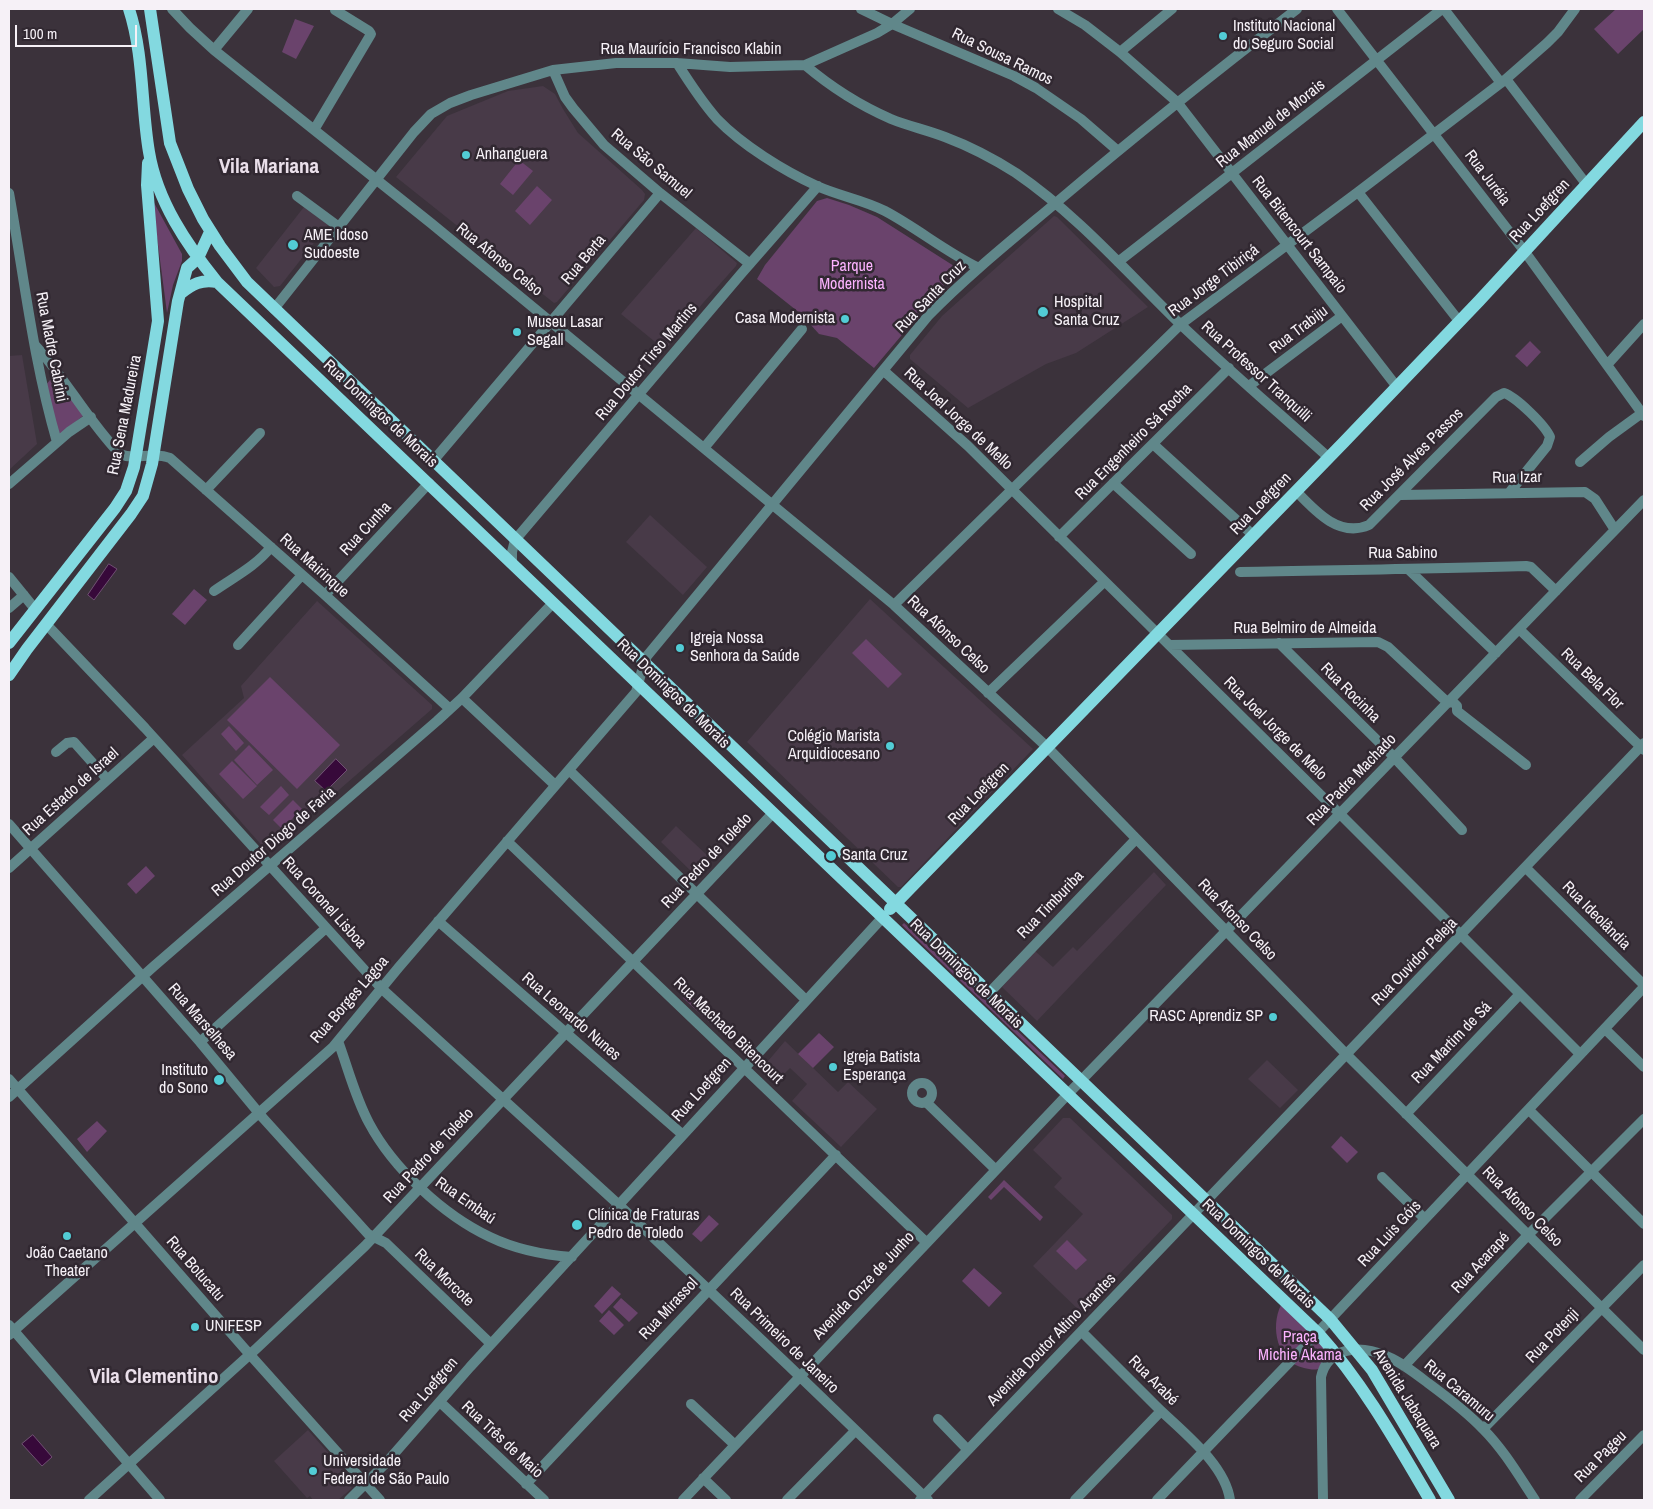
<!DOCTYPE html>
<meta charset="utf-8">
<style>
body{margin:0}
#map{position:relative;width:1653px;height:1509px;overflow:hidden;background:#3b323b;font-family:"Archivo Narrow",sans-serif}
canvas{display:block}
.frame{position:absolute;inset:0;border:10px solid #f6f1f7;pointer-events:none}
.scale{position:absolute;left:15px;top:25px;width:122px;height:22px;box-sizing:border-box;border:2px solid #f6f1f7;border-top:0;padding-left:6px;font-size:15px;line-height:18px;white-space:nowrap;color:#f6f1f7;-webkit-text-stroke:4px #312831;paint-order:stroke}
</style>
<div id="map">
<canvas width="1653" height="1509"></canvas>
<div class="frame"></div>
<div class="scale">100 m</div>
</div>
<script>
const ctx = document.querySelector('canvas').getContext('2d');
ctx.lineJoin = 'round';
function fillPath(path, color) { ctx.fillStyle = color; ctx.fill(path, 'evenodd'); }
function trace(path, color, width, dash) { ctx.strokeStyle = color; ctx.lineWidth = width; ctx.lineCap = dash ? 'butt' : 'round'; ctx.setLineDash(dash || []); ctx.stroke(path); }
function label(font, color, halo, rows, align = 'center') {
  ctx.font = font + ' "Archivo Narrow",sans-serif'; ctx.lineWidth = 5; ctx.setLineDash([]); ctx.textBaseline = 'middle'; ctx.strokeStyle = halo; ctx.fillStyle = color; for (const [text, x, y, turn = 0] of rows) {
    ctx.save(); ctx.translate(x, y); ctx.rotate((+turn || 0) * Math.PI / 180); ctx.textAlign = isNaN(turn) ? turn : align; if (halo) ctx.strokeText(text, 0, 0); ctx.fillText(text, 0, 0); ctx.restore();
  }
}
fillPath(new Path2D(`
 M543 86 555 94 563 109 578 133 642 190 645 194 644 200 557 302 554 303 396 177 447 116 508 91Z
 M304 207 328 225 280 286 274 287 256 268Z
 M1054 216 1057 217 1148 307 1076 353 1046 364 968 408 910 359V355L942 316Z
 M696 228 737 263 736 266 703 303 665 350 621 314Z
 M22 355 37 444 9 470V356Z
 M650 515 707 567 683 595 626 542Z
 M870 599 1033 749 901 887H898L747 742Z
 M317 601 432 705V709L271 849 264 848 182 755 244 698 241 686Z
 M676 826 710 858 696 873H693L661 842Z
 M1154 872 1166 885 1037 1021 1002 987 1035 951 1053 967 1073 947 1077 951Z
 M785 1041 838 1092 848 1082 877 1109 841 1147 792 1101 807 1084 790 1068 774 1084 763 1072V1067Z
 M1267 1060 1298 1090 1280 1108 1248 1079Z
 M1063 1118H1070L1172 1215V1219L1082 1313 1033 1266 1083 1214 1054 1187 1062 1178 1033 1150Z
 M308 1430 354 1482 350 1486 352 1488 338 1500H313L310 1496 307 1498 274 1461Z`), '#483a48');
fillPath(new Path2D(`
 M1616 9H1643L1644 10V29L1618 54 1594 29Z
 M295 19 314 26 296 59 282 52Z
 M519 160 533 171 513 195 500 184Z
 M537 186 552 200 530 225 515 211Z
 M827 198 849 205 877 217 954 266V272L950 278 874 368 837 338 819 334 801 314 757 279 765 265 817 201Z
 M152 199 182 254V261L173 285 167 313Z
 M1530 341 1541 352 1527 367 1515 356Z
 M53 379 65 383 84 415 58 436 45 386 50 380Z
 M194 589 207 600 185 625 172 614Z
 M866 639 902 674 888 688 852 653Z
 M270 677 340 745 297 789 227 720Z
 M229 726 244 743 236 751 221 734Z
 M249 745 273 770 257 785 234 760Z
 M232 761 257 786 243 799 219 774Z
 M281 786 289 795 269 815 260 807Z
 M293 800 302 809 282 829 273 820Z
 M146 866 155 876 136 894 127 884Z
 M904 923 1065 1076 1063 1079 902 925Z
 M688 993 723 1026 719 1031 683 998Z
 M819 1033 834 1047 813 1068 798 1054Z
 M97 1121 107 1131 87 1152 77 1139Z
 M1341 1136 1358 1152 1347 1163 1331 1147Z
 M1004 1180 1043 1217 1040 1221 1004 1187 991 1200 988 1197Z
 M709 1215 719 1224 701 1242 692 1234Z
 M1067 1240 1087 1260 1076 1270 1056 1251Z
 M974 1268 1002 1293 989 1307 962 1281Z
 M612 1286 621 1294 602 1314 594 1306Z
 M621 1298 638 1313 629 1322 613 1307Z
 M1281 1305 1332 1353C1328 1357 1324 1365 1320 1368 1316 1371 1309 1369 1304 1368 1277 1362 1270 1327 1281 1305Z
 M609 1310 624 1325 614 1335 599 1321Z`), '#6a436c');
const water = new Path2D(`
 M109 564 117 569 94 600 88 595Z
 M336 759 347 770 326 791 315 781Z
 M33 1435 52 1457 42 1466 22 1444Z`);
fillPath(water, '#37093a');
trace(water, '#704f73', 1);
trace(new Path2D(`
 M172 9 190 28 214 50 432 224 894 605 1047 747 1347 1055 1644 1350
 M861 9 892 24 1014 76 1036 88 1081 119 1118 151
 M1058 9 1085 25 1120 52 1177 102 1397 387
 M1337 9 1525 252 1644 416
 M1444 9 1501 83
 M214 50 248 9
 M1120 52 1172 9
 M677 63C689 82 702 102 717 119 742 145 784 171 817 186 839 196 864 200 885 211 917 228 946 252 979 268
 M805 65C832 88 859 105 891 119 908 126 927 130 945 137 969 146 994 159 1016 173 1076 214 1125 270 1177 321 1226 368 1278 412 1329 458
 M553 70 565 97 573 108 604 145 660 193 750 264
 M1506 79 1587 185
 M314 130 371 34 369 31 335 10
 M1358 192 1459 321
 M9 193C24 276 33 360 57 442
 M297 196 339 227
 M1118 262 1442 9
 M274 309 414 132 431 114 450 103 471 95 553 70 616 63H677L730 67 805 65 877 33 892 24 910 9
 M35 345C66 379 88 421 120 454 135 461 151 451 170 458L325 595 450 709
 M1607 365 1644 324
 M884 371 968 446 1340 814 1580 1054
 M1249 386 1342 316
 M1153 444 1253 535
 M704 448 802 329
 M433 461 660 193
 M1580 462 1609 437 1642 413
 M1113 483 1191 554
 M9 484 69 432 91 417
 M206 490 260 433
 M1296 491C1315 511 1339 538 1369 525L1496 397 1504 393C1516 397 1545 425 1550 437L1547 446 1509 493
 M1401 495 1585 492 1595 499 1615 530
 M1059 537 1229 368
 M512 563V552L515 540 741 274 818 186
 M1409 570 1496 653
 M1240 572C1335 570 1431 569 1526 566L1531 567 1556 591
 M9 577 35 609
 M214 591C234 577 256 566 271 547
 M325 595 429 483
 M894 605 1181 324 1358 192 1506 79 1547 43 1558 32 1575 9
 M9 608 24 595
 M46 624 145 728 381 988 619 1205 789 1366 928 1500
 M1519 629 1644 750
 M1279 643 1392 755 1462 830
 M238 645 302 575
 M1169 645 1378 642 1388 647 1448 703
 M988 693 1104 582
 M462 698 555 785
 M1451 700 1457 706V711L1526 765
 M56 752 67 743 74 742 107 779
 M569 770 806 1000
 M9 824 200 1042 263 1118 368 1234 386 1243 491 1344
 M507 841 926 1242
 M9 868 154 738
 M1526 868 1644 985
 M438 921 683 1135
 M989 993 1136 839
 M1605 1029 1644 1067
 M338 1041C348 1068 355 1097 369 1123 393 1168 443 1215 490 1237 515 1249 544 1255 572 1257
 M200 1042 326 928
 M9 1079 244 1348 380 1500
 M912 1093a10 10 0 1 1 20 0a10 10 0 1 1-20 0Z
 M9 1097 153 967 437 721 462 698 553 603
 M926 1102 996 1170
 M1529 1110 1644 1224
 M1406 1114 1520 994
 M1382 1177 1425 1219
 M9 1325 160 1500
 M1082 1332C1106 1356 1131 1381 1155 1405 1180 1430 1225 1463 1230 1500
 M9 1335 333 1047 399 967 636 692 644 663 647 656 928 316C968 275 1013 239 1057 202 1135 136 1215 72 1297 9
 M1404 1366 1528 1235 1644 1119
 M440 1402 544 1500
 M691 1404 735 1445
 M938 1419 968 1450
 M1483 1429 1644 1265
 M703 1478 726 1500
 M526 1484 836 1155
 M89 1500 257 1348 365 1246 773 813
 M349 1500 386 1463 470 1367 883 917
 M683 1500 1068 1094 1644 500
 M787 1500 855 1431
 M920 1500 1644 743
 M1075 1500 1161 1411
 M1157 1500 1305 1346 1644 987
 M1323 1500 1321 1377C1328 1346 1361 1345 1386 1356 1401 1362 1415 1373 1428 1383 1447 1397 1467 1412 1483 1429 1504 1450 1519 1476 1535 1500
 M1580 1500 1644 1435`), '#60878a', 10);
trace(new Path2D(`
 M129 9C144 55 141 105 149 152 157 201 187 245 217 282L1318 1333C1363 1383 1396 1442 1430 1500
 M150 9 170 143 188 189 203 219 220 246 247 282 1330 1319 1372 1370 1449 1500
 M180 294C192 284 202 279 217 282
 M9 643 115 508 126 491 134 467 158 321 147 185 148 163
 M9 675 27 649 131 514 143 496 152 464 178 301 187 268 198 258 210 232
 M890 909 1344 442 1479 301 1644 122`), '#83d9e0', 12);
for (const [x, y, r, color] of [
 [1223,36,5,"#52ccd5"],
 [466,155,5,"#52ccd5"],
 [293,245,6,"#52ccd5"],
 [1043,312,6,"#52ccd5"],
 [845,319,5,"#52ccd5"],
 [517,332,5,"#52ccd5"],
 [680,648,5,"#52ccd5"],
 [890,746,5,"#52ccd5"],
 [831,856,6,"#52ccd5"],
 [1273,1017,5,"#52ccd5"],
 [833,1067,5,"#52ccd5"],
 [219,1080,6,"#52ccd5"],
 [577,1225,6,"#52ccd5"],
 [67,1236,5,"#52ccd5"],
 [195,1327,5,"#52ccd5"],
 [313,1471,5,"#52ccd5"]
]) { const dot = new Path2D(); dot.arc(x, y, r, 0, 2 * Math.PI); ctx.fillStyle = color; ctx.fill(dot); trace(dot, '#312831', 2); }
label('16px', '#f6f1f7', '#312831', [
 ["Instituto Nacional",1233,27],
 ["do Seguro Social",1233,45],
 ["Anhanguera",476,155],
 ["AME Idoso",304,236],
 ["Sudoeste",304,254],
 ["Hospital",1054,303],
 ["Santa Cruz",1054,321],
 ["Casa Modernista",835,319,"right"],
 ["Museu Lasar",527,323],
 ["Segall",527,341],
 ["Igreja Nossa",690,639],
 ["Senhora da Saúde",690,657],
 ["Colégio Marista",880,737,"right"],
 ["Arquidiocesano",880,755,"right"],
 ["Santa Cruz",842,856],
 ["RASC Aprendiz SP",1263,1017,"right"],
 ["Igreja Batista",843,1058],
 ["Esperança",843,1076],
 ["Instituto",208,1071,"right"],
 ["do Sono",208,1089,"right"],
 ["Clínica de Fraturas",588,1216],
 ["Pedro de Toledo",588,1234],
 ["João Caetano",67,1254,"center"],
 ["Theater",67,1272,"center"],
 ["UNIFESP",205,1327],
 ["Universidade",323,1462],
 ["Federal de São Paulo",323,1480]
], 'left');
label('16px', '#f6f1f7', '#312831', [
 ["Rua Maurício Francisco Klabin",691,50],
 ["Rua Sousa Ramos",1002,57,26],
 ["Rua Manuel de Morais",1271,124,-38],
 ["Rua São Samuel",651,164,40],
 ["Rua Juréia",1487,178,53],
 ["Rua Loefgren",1540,211,-47],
 ["Rua Bitencourt Sampaio",1299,235,52],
 ["Rua Afonso Celso",499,260,39],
 ["Rua Berta",584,260,-50],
 ["Rua Jorge Tibiriçá",1214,281,-37],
 ["Rua Santa Cruz",931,297,-46],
 ["Rua Trabiju",1299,330,-37],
 ["Rua Madre Cabrini",51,347,79],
 ["Rua Doutor Tirso Martins",647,362,-50],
 ["Rua Professor Tranquilli",1256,372,42],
 ["Rua Domingos de Morais",380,414,43],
 ["Rua Sena Madureira",125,415,-79],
 ["Rua Joel Jorge de Mello",958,419,43],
 ["Rua Engenheiro Sá Rocha",1134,442,-45],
 ["Rua José Alves Passos",1412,460,-45],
 ["Rua Izar",1517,478,-1],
 ["Rua Loefgren",1261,504,-46],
 ["Rua Cunha",366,529,-47],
 ["Rua Sabino",1403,554],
 ["Rua Mairinque",314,566,42],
 ["Rua Belmiro de Almeida",1305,629],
 ["Rua Afonso Celso",948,635,43],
 ["Rua Bela Flor",1592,679,44],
 ["Rua Rocinha",1350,693,45],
 ["Rua Domingos de Morais",673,694,44],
 ["Rua Joel Jorge de Melo",1275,729,45],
 ["Rua Padre Machado",1352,780,-46],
 ["Rua Estado de Israel",71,792,-42],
 ["Rua Loefgren",979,794,-46],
 ["Rua Doutor Diogo de Faria",274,842,-41],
 ["Rua Pedro de Toledo",707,861,-47],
 ["Rua Coronel Lisboa",324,903,48],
 ["Rua Timburiba",1051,905,-46],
 ["Rua Ideolândia",1596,916,45],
 ["Rua Afonso Celso",1237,920,46],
 ["Rua Ouvidor Peleja",1415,962,-46],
 ["Rua Domingos de Morais",966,974,44],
 ["Rua Borges Lagoa",350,1000,-49],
 ["Rua Leonardo Nunes",571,1017,41],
 ["Rua Marselhesa",202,1022,49],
 ["Rua Machado Bitencourt",728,1031,44],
 ["Rua Martim de Sá",1452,1043,-46],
 ["Rua Loefgren",702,1090,-48],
 ["Rua Pedro de Toledo",429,1156,-47],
 ["Rua Embaú",465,1201,35],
 ["Rua Afonso Celso",1522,1207,45],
 ["Rua Luis Góis",1390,1234,-47],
 ["Rua Domingos de Morais",1258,1254,44],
 ["Rua Acarapé",1481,1263,-47],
 ["Rua Botucatu",195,1269,49],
 ["Rua Morcote",444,1278,44],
 ["Avenida Onze de Junho",864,1286,-47],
 ["Rua Mirassol",669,1309,-47],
 ["Rua Potenji",1553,1336,-46],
 ["Avenida Doutor Altino Arantes",1052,1340,-46],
 ["Rua Primeiro de Janeiro",784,1341,44],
 ["Rua Arabé",1153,1381,45],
 ["Rua Loefgren",429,1390,-49],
 ["Rua Caramuru",1459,1391,40],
 ["Avenida Jabaquara",1407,1399,58],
 ["Rua Três de Maio",502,1440,43],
 ["Rua Pageu",1601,1457,-45]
]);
label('16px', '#fcb3ff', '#312831', [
 ["Parque",852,267],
 ["Modernista",852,285],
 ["Praça",1300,1338],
 ["Michie Akama",1300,1356]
]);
label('bold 21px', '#eadfea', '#312831', [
 ["Vila Mariana",269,167],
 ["Vila Clementino",154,1377]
]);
</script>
